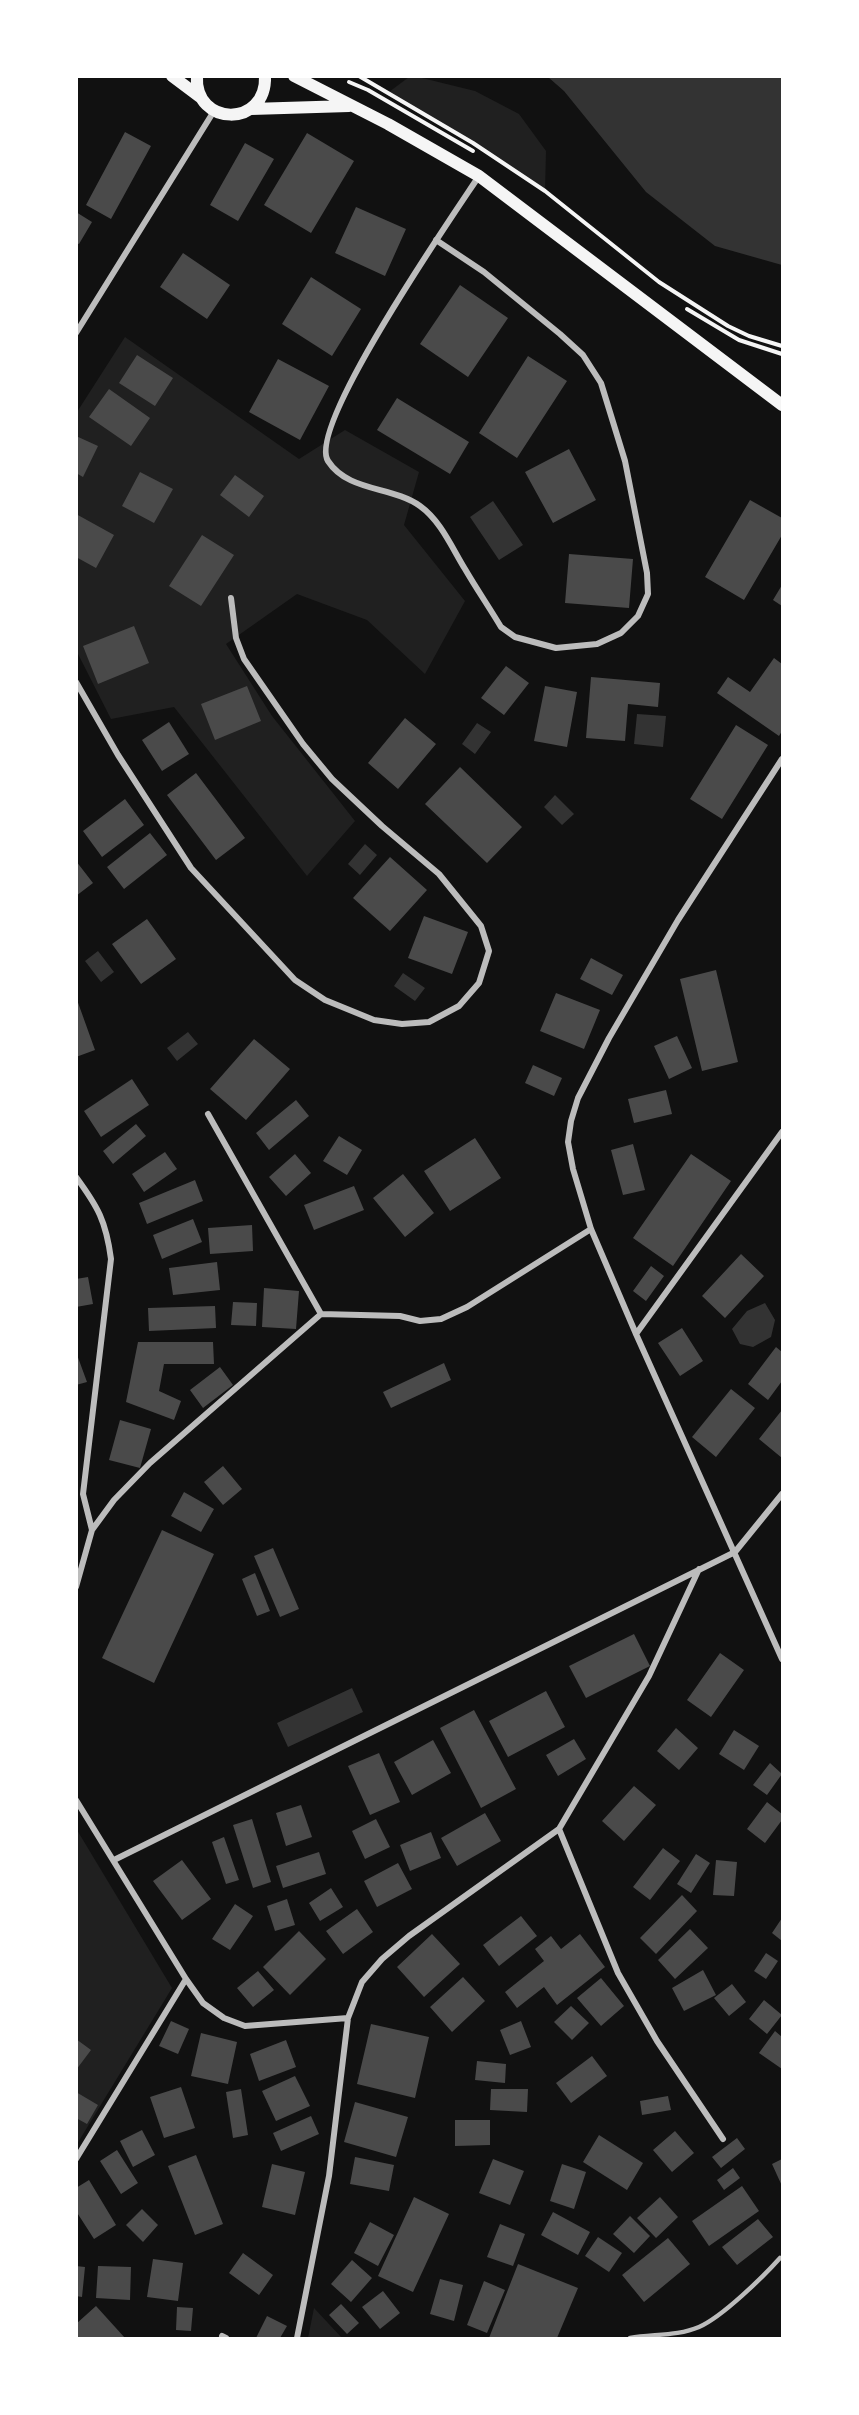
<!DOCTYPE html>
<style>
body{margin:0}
#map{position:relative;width:859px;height:2415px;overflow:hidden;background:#111;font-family:"Varela Round",sans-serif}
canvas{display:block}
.frame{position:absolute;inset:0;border:78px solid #fff;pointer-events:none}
</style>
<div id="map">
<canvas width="859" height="2415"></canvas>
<div class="frame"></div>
</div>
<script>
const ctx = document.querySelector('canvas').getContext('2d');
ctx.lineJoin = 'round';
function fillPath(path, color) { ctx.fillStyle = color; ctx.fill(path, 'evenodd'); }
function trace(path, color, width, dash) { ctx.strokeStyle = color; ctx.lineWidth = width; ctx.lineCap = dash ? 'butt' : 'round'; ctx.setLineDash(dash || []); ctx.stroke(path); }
fillPath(new Path2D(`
 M409 77H418L475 91 519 114 546 151 545 191 473 143 389 92Z
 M125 337 299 459 345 430 419 472 404 525 465 601 425 674 367 620 297 594 226 644 272 716 355 821 307 876 174 707 111 719 77 652V412Z
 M77 1830 172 1988 77 2144Z
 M314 2308 342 2338H308Z`), '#202020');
fillPath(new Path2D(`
 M548 77H782V265L715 246 646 192 564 91Z
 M493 501 523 545 499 560 470 517Z
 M637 714 666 716 663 747 634 744Z
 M477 723 491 732 475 754 462 744Z
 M555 795 574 814 562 825 544 807Z
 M365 844 377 855 360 875 348 864Z
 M98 951 114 972 101 982 85 961Z
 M403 973 425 988 415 1001 394 986Z
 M188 1032 198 1044 177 1061 167 1048Z
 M765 1303 775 1320 771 1337 753 1347 740 1344 732 1329 747 1311Z
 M352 1688 363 1712 288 1747 277 1723Z`), '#333');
fillPath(new Path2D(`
 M125 132 151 146 111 219 86 205Z
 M307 133 354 161 311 233 264 205Z
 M245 143 274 159 238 221 210 205Z
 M356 207 406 229 385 276 335 253Z
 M76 212 92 222 79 244 76 243Z
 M183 253 230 285 207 319 160 287Z
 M311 277 361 309 332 356 282 324Z
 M460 285 508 318 468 377 420 344Z
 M137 355 173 378 155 406 119 383Z
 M528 356 567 381 517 458 479 433Z
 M278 359 329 386 300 440 249 412Z
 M109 389 150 418 131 446 89 417Z
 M397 398 469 442 450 474 377 430Z
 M76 436 98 446 83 477 76 473Z
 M569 449 596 500 553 523 525 472Z
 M140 472 173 489 154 523 122 506Z
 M235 475 264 496 249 517 220 495Z
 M750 500 782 518V535L744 600 705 577Z
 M76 514 114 535 96 568 76 557Z
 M202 535 234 555 201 606 169 586Z
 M569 554 633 559 629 608 565 603Z
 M782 585V606L773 600Z
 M134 626 149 663 98 684 83 646Z
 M774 658 782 664V731L779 736 717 693 728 677 750 692Z
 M506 666 529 683 504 715 481 698Z
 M591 677 660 683 658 707 628 704 625 741 586 738Z
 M247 686 261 721 215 740 201 704Z
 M545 686 577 692 567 747 534 741Z
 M405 718 436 744 398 789 368 763Z
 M169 722 189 754 162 771 142 740Z
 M736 725 768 745 722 819 690 799Z
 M460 767 522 827 487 863 425 804Z
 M196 773 245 838 216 860 167 795Z
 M125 799 144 825 102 857 83 831Z
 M150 833 167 855 124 889 107 867Z
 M390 857 427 890 390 931 353 898Z
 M76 861 93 883 76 896Z
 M424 916 468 932 452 974 408 958Z
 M147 919 176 959 141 984 112 944Z
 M591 958 623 975 612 995 580 979Z
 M716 970 738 1062 702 1071 680 979Z
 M556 993 600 1010 584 1049 540 1031Z
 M76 997 95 1050 76 1057Z
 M677 1036 692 1068 669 1079 654 1046Z
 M254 1039 290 1069 246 1120 210 1089Z
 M533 1065 562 1078 554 1096 525 1083Z
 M132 1079 149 1105 101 1137 84 1111Z
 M666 1090 672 1114 634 1123 628 1099Z
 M296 1100 309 1116 269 1150 256 1133Z
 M136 1124 146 1136 113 1164 103 1151Z
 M339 1136 362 1150 347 1175 323 1161Z
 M475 1138 501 1178 450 1211 424 1171Z
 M633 1144 645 1190 623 1195 611 1150Z
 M165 1152 177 1169 144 1192 132 1174Z
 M295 1154 311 1173 286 1196 269 1177Z
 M691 1154 731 1181 673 1266 633 1238Z
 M403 1174 434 1213 405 1237 373 1198Z
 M195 1180 203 1201 147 1224 139 1203Z
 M354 1186 364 1210 314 1230 304 1205Z
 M193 1219 202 1242 162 1259 153 1235Z
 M252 1225 253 1251 210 1254 208 1228Z
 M741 1254 764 1276 725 1318 702 1296Z
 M217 1262 220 1290 173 1295 169 1268Z
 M651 1266 664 1276 646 1301 633 1291Z
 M88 1277 93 1304 76 1307V1279Z
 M264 1288 299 1291 296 1329 262 1327Z
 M233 1302 257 1303 256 1326 231 1325Z
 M215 1306 216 1328 149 1331 148 1308Z
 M682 1328 703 1361 680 1376 658 1343Z
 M138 1342H213L214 1364H164L159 1391 181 1401 174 1420 126 1402Z
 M776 1347 782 1352V1381L768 1400 748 1384Z
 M76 1352 87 1382 76 1385Z
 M444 1363 451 1380 391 1408 383 1392Z
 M220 1367 233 1385 203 1408 190 1390Z
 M731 1389 755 1408 716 1457 692 1437Z
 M782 1410V1458L759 1439Z
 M120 1420 151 1429 140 1468 109 1460Z
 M223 1466 242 1489 223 1505 204 1482Z
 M184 1492 214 1509 201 1532 171 1516Z
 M162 1530 214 1554 154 1683 102 1658Z
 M273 1548 299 1609 280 1617 254 1556Z
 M255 1573 270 1611 257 1616 242 1579Z
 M634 1634 650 1666 586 1698 569 1666Z
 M720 1653 744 1670 711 1717 687 1700Z
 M546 1691 565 1727 508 1757 489 1721Z
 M474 1710 516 1789 481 1808 440 1728Z
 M676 1728 698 1748 679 1770 657 1751Z
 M734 1730 759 1746 744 1770 719 1754Z
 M574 1739 586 1759 558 1776 546 1755Z
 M433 1740 451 1773 412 1795 394 1762Z
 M379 1753 400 1802 370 1815 348 1766Z
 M770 1763 782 1774 767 1795 753 1785Z
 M634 1786 656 1805 624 1841 602 1821Z
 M767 1802 782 1814V1820L765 1843 747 1829Z
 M301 1805 312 1837 286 1846 276 1813Z
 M485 1813 501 1841 457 1866 441 1838Z
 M252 1819 271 1882 253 1888 233 1825Z
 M376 1819 390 1847 365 1859 352 1831Z
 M431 1832 441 1858 410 1871 400 1845Z
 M224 1837 239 1880 226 1884 212 1842Z
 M663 1848 680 1861 650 1900 633 1887Z
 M319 1852 326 1874 283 1888 276 1866Z
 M696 1854 710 1863 691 1893 677 1884Z
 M182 1860 211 1899 182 1920 153 1881Z
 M716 1860 737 1862 734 1896 713 1895Z
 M398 1863 412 1889 377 1907 364 1881Z
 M331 1888 343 1907 320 1921 309 1903Z
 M682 1895 697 1911 656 1954 640 1938Z
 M287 1899 295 1925 275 1931 267 1906Z
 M235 1904 253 1916 230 1950 212 1939Z
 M357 1909 373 1932 343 1954 326 1931Z
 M521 1916 537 1936 499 1966 483 1945Z
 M782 1918V1941L772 1933Z
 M690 1929 708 1948 675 1979 658 1960Z
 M299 1931 326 1959 290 1995 263 1967Z
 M432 1934 460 1964 424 1997 397 1967Z
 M580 1934 605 1967 557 2005 544 1987 517 2008 505 1992 544 1961 535 1949 551 1936 561 1949Z
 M766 1953 778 1961 766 1979 754 1971Z
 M703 1970 716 1995 684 2011 672 1988Z
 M258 1971 274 1990 253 2007 237 1988Z
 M463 1977 485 2001 452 2032 430 2007Z
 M601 1978 624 2006 601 2026 577 1998Z
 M732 1984 746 2002 729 2016 714 1998Z
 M764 2000 782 2015 767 2034 749 2019Z
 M571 2006 589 2023 572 2040 554 2022Z
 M171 2021 189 2029 178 2054 159 2046Z
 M521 2021 531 2047 510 2055 500 2030Z
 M371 2024 429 2037 415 2098 357 2084Z
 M775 2031 782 2037V2069L759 2053Z
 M201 2033 237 2042 228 2084 191 2076Z
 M76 2039 91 2050 76 2070Z
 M286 2040 296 2067 259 2081 250 2054Z
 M592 2056 607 2076 571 2103 556 2083Z
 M477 2061 506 2064 505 2083 475 2080Z
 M295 2076 310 2106 276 2121 262 2091Z
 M181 2087 195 2128 164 2138 150 2097Z
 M241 2089 248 2135 233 2138 226 2092Z
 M491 2089H528L527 2112 490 2110Z
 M76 2092 98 2105 87 2124 76 2118Z
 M668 2096 671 2110 642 2115 640 2101Z
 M355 2102 408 2117 396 2157 344 2142Z
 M311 2116 319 2134 281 2151 273 2133Z
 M455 2120H490V2145L455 2146Z
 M142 2130 155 2155 133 2167 120 2141Z
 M675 2131 694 2153 672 2172 653 2150Z
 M599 2135 643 2163 627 2190 583 2162Z
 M737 2138 745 2149 721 2168 712 2157Z
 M117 2150 138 2183 121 2194 100 2161Z
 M196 2155 223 2224 195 2235 168 2166Z
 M355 2157 394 2165 389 2191 350 2184Z
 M493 2159 524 2171 510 2205 479 2193Z
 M782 2159V2186L772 2164Z
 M272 2164 305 2172 295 2215 262 2207Z
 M562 2164 586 2172 574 2209 550 2201Z
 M733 2168 740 2178 724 2190 717 2180Z
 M89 2180 116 2225 94 2239 76 2211V2188Z
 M742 2186 759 2211 709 2246 692 2221Z
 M414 2197 449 2214 413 2292 378 2276Z
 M660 2197 678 2217 656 2238 637 2218Z
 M142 2209 158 2225 143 2242 126 2225Z
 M553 2212 590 2232 578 2255 541 2235Z
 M630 2216 650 2236 634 2253 613 2234Z
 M758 2219 773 2237 737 2265 722 2247Z
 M370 2222 394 2235 378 2266 354 2253Z
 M500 2224 525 2234 513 2266 487 2257Z
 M598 2237 622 2253 609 2272 585 2256Z
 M668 2238 690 2264 644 2302 622 2275Z
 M243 2253 273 2275 259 2295 229 2273Z
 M153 2259 183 2263 178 2301 147 2297Z
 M352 2260 372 2278 351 2302 331 2284Z
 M518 2264 578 2288 557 2338H489Z
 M76 2266 85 2267 82 2297 76 2296Z
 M98 2266 131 2267 130 2300 96 2298Z
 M440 2279 463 2285 454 2321 430 2314Z
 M484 2281 505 2290 487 2333 467 2325Z
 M383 2291 400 2313 380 2329 362 2307Z
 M341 2304 359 2323 347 2334 329 2315Z
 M96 2306 125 2338H76V2324Z
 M177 2307 193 2308 191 2331 176 2330Z
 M267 2316 287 2326 280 2338H256Z`), '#4a4a4a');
trace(new Path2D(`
 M359 76 473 143 545 191 659 282 728 326 749 336 782 346
 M349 82 368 90 473 151
 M687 309 739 340 782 354`), '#f5f5f5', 4);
trace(new Path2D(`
 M630 2338C653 2334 678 2336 699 2327 722 2317 763 2277 780 2258`), '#bcbcbc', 4.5);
trace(new Path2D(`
 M436 240 484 272 560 334 583 355 601 383 625 461 647 573 648 594 638 616 621 633 597 644 556 648 515 637 501 627C489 607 476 588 465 569 452 548 441 521 420 506 392 486 348 492 328 461 306 427 454 214 479 176
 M76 333 214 111
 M76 682 118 755 191 868 295 980 325 1000 374 1020 402 1024 429 1022 459 1006 479 983 489 951 481 926 439 874 382 826 332 779 303 744 244 659 236 638 231 598
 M782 759 678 920 609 1038 578 1098 571 1121 568 1142 573 1169 591 1229 636 1334 782 1659
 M208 1114 321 1314
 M76 1177C98 1207 106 1221 111 1259L83 1494 92 1530 76 1587
 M636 1334 782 1132
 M92 1530 114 1500 150 1463 321 1314 400 1316 420 1321 441 1319 467 1307 591 1229
 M76 1800 186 1979 203 2003 224 2018 245 2026 348 2018
 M559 1829 618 1973 657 2041 723 2139
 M114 1860 735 1552 782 1494
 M76 2159 186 1979
 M222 2336 226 2338
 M297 2338 329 2176 348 2018 362 1982 382 1959 409 1936 559 1829 649 1676 699 1569`), '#bcbcbc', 6);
trace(new Path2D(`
 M172 76 200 97
 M197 76C194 127 267 128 265 76
 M294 76 388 124 479 176 782 405
 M251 109 349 106`), '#f5f5f5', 12);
</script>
